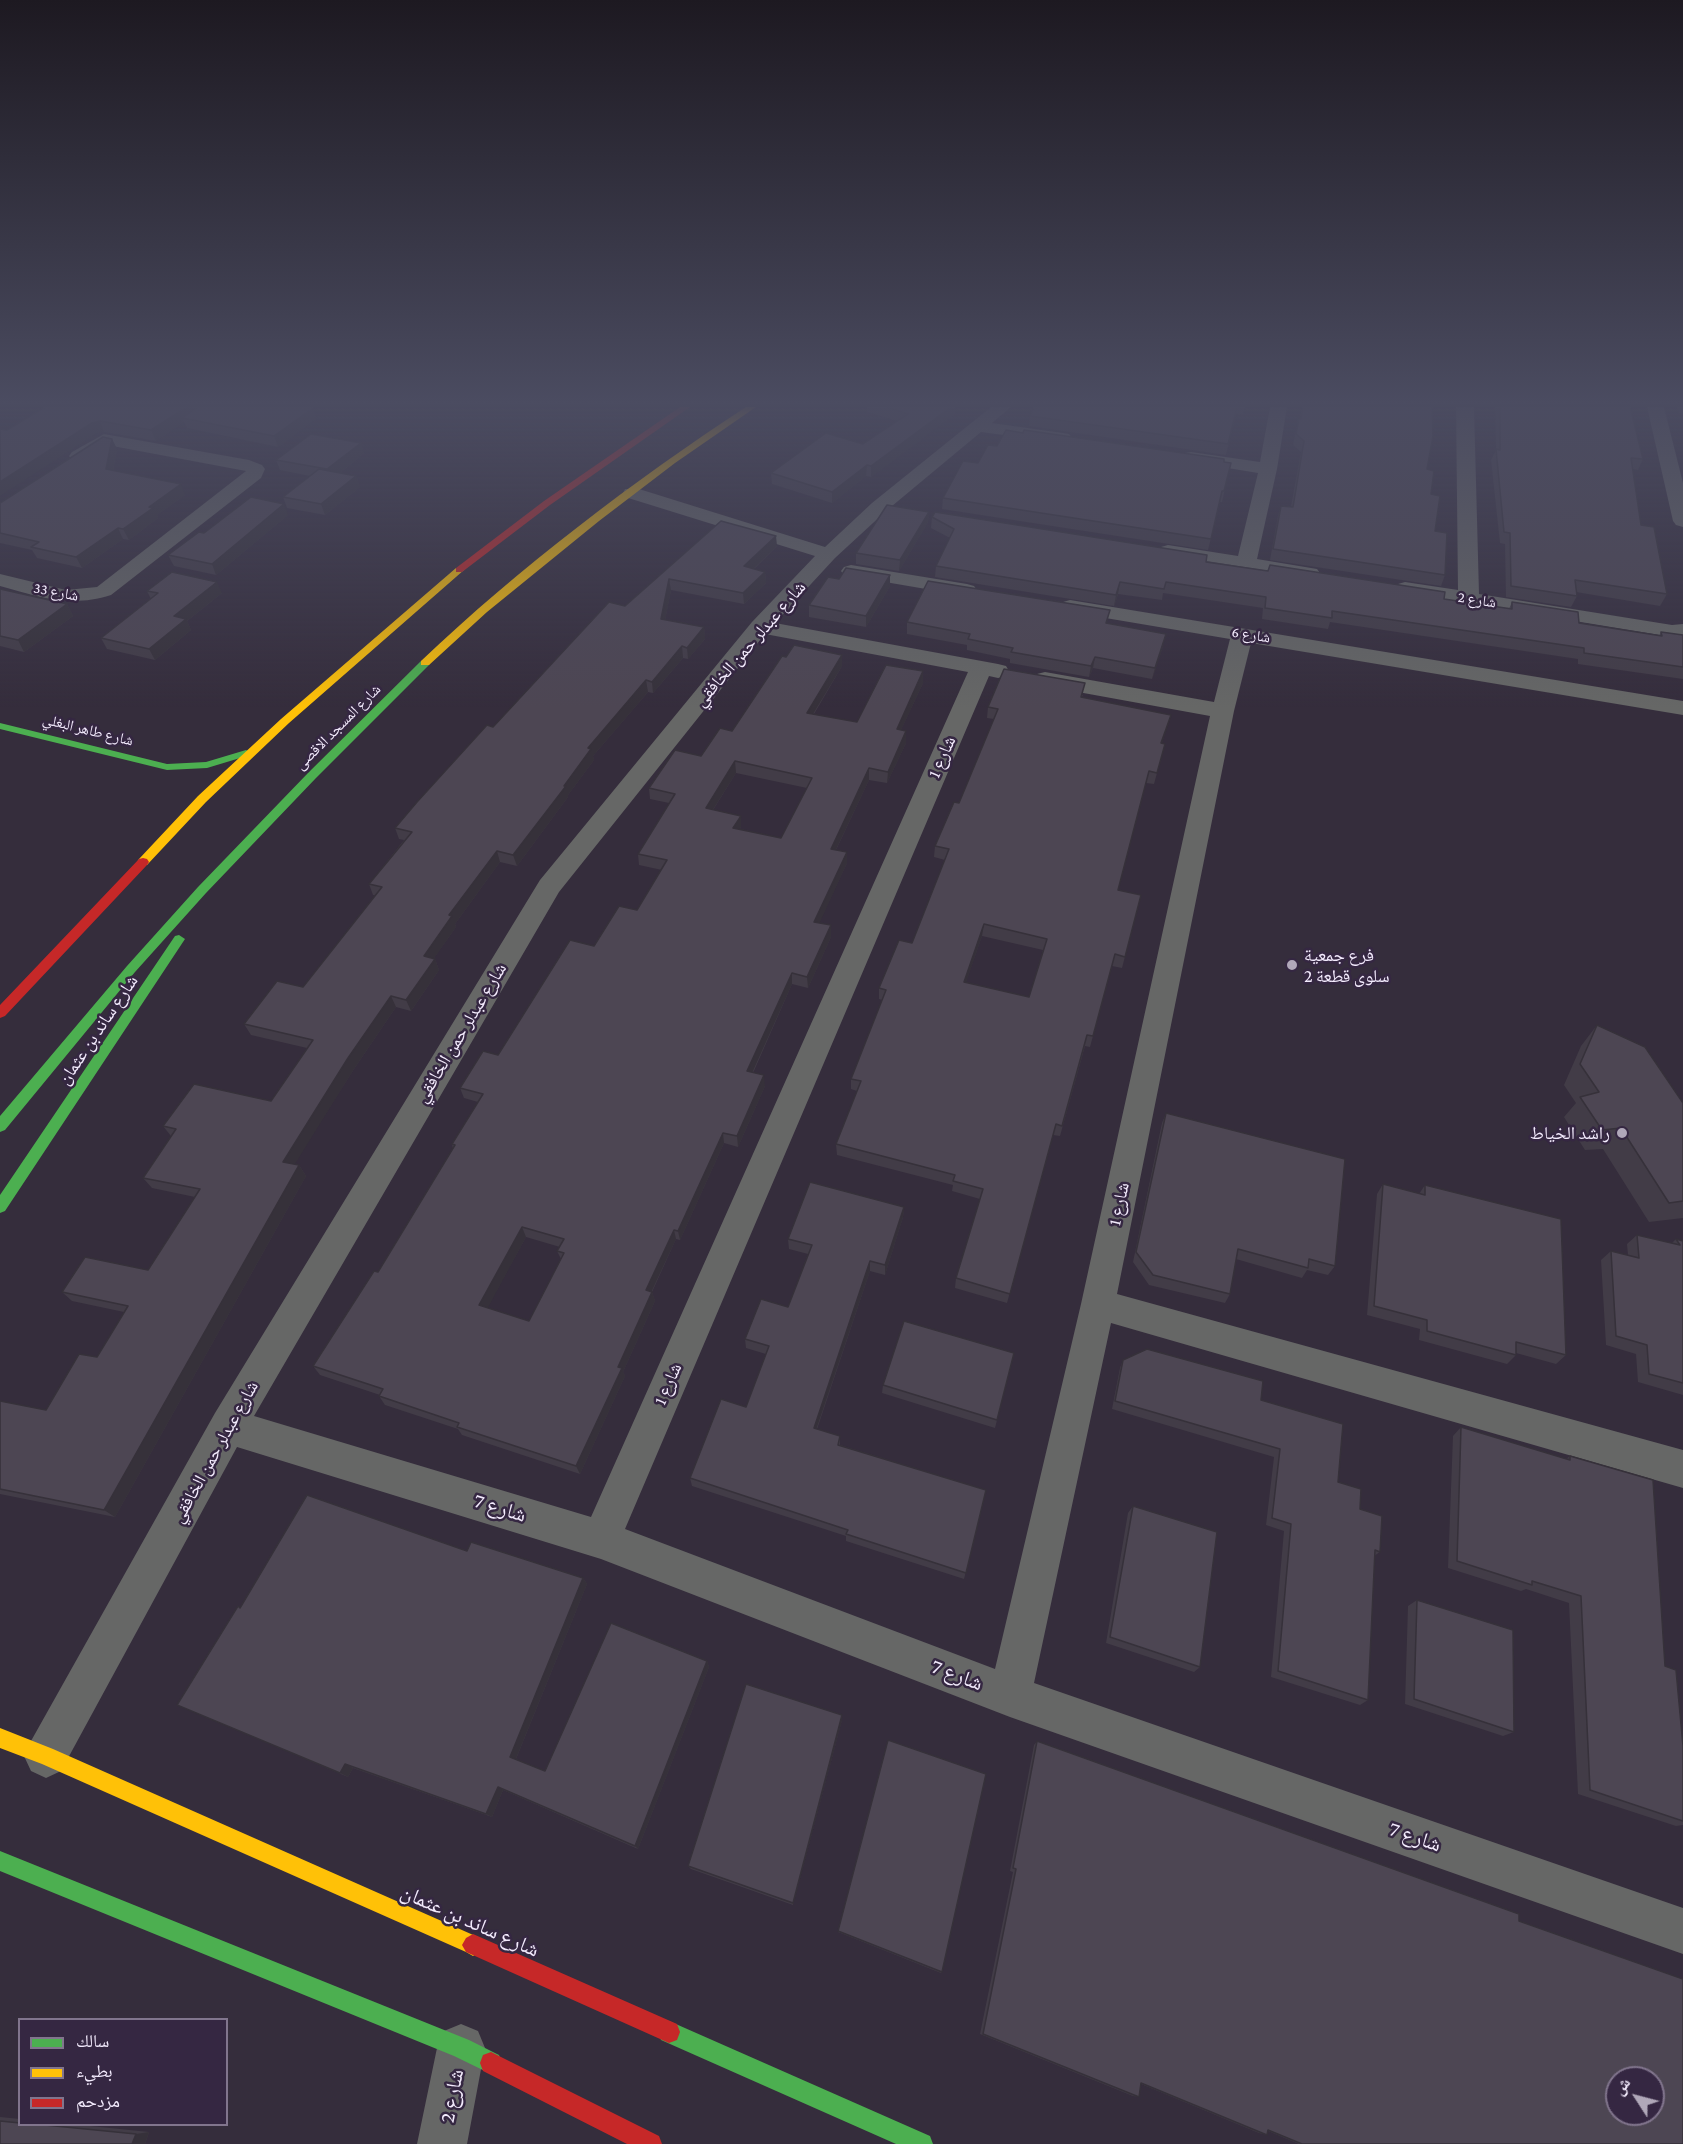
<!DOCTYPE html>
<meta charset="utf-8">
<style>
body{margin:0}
#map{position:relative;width:1683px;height:2144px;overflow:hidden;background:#352d3c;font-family:"Crimson Pro","Noto Naskh Arabic",serif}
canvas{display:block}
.legend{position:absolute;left:18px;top:2018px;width:210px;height:108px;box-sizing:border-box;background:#352742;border:2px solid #81758d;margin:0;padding:8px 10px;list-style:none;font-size:18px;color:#f3ebfd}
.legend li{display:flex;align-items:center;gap:12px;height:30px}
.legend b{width:30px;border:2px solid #81758d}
.north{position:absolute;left:1605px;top:2066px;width:60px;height:60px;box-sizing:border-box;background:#352742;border:2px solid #81758d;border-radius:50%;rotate:306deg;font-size:16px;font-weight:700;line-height:24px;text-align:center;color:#f3ebfd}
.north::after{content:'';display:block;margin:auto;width:21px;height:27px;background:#b0a8b9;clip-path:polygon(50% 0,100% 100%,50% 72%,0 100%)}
</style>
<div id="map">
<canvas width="1683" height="2144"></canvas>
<ul class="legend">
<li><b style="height:8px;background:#4caf50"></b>سالك</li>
<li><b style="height:8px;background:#ffc107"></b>بطيء</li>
<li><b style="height:8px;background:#c62828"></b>مزدحم</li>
</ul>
<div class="north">ش</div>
</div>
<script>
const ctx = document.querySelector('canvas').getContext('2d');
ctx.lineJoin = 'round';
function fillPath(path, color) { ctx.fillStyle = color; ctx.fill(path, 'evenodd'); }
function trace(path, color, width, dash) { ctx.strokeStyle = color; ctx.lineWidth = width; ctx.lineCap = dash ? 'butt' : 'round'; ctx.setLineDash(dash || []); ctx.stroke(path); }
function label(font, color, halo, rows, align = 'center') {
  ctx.font = font + ' "Crimson Pro","Noto Naskh Arabic",serif'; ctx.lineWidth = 5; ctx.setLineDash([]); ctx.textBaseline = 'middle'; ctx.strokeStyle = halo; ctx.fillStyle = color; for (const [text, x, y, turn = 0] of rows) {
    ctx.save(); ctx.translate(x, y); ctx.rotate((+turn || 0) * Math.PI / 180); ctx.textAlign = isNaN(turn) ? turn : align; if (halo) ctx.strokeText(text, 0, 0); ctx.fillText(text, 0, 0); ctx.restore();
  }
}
fillPath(new Path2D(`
 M991 407H1011L992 423 1063 433 1069 434 1072 438 1069 442 1063 443 981 432 886 511 835 558 775 623 998 664 1006 666 1009 671 1006 676 998 678 989 676 625 1529 995 1669 1081 1304 1210 716 1045 686 1037 684 1034 679 1037 674 1045 672 1214 702 1230 639 1070 612 1063 610 1060 606 1063 602 1070 600 1683 701V715L1251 643 1234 711 1117 1294 1683 1450V1488L1111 1323 1034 1683 1683 1908V1954L1010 1717 601 1559 237 1447 61 1771 46 1778 31 1771 24 1756 31 1741 215 1413 540 880 752 622 815 556 625 497 623 493 625 489H639L825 547 872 503ZM765 634 968 672 591 1517 254 1416 559 892Z
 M1270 407H1287L1277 469 1257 559 1317 569 1320 573 1317 577 1310 579 1161 555 1158 551 1161 547 1168 545 1238 556 1258 473 1191 462 1185 461 1182 457 1185 453 1191 452 1260 462Z
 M1456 407H1474L1479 594 1672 625 1683 624V636L1672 637 1398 592 1395 588 1398 584 1405 582 1458 590Z
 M1647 407H1664L1683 483V527L1676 525 1673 521Z
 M104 434 249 460 262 465 265 469 261 478 111 595C70 608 40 597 0 586V574L66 590 97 587 246 471 107 445 84 460H72L69 456 72 452Z
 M851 565 967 584 974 586 977 590 974 594 967 596 844 575 841 571 844 567Z
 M461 2024 478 2031 485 2048 467 2144H417L437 2048 444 2031Z`), '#666766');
fillPath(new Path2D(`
 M425 660 430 663 429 665 316 778 206 893 135 972 5 1130 0 1132V1116L127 966 198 887 308 773 421 661Z
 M0 723 167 764 206 762 246 750 251 753 250 755 207 768 167 770 0 729Z
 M179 935 185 939 183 942 5 1211 0 1213V1195L175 936Z
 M0 1851 469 2040 499 2055 502 2063 499 2071 491 2074 454 2056 0 1871Z
 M669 2021 930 2136 933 2144H896L661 2040 658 2032 661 2024Z`), '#4caf50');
fillPath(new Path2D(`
 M746 407H756L675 463 599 521 487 612 429 665H421V661C519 568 633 481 746 407Z
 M456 568 464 570 289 723 206 802 147 865H139L137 862 139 859 198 796 281 719Z
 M0 1728 53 1749 480 1938 484 1945 480 1952 473 1956 466 1952 42 1764 0 1748Z`), '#ffc107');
fillPath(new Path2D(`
 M680 407H690L550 505 462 572H456V568L544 501Z
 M143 858 147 859 149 862 147 865 5 1016 0 1018V1005L139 859Z
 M473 1934 677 2024 680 2032 677 2040 669 2043 466 1952 462 1945 466 1938Z
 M491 2052 659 2136 662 2144H627L483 2071 480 2063 483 2055Z`), '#c62828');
fillPath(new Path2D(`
 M45 407 313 408 316 419 278 447 187 428 184 422 156 441 104 432 97 433 7 430Z
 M867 407H955V414L871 477 866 476 832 503 772 484 771 473 863 444 897 421 867 412Z
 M1034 407H1245L1243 415 1236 414 1226 455 1029 426 1030 416Z
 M1302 407H1432L1427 469 1431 494 1435 531 1445 575 1441 586 1270 560 1278 516 1281 506 1291 507 1301 452 1293 445 1296 429 1299 418H1300Z
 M1495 407H1630L1643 459 1638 470 1632 469 1641 525 1667 594 1660 606 1576 592 1577 596 1571 607 1506 597 1505 544 1500 543 1491 460 1496 450Z
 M1677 407H1683V414L1679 413Z
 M112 439 117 449 113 471 185 495 157 515 158 518 129 540 123 539 82 568 37 558 32 550 0 543V503Z
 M361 443 364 453 340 473 356 476 360 487 325 515 287 508 283 497 310 476 280 470 276 460Z
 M997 446 1231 463 1222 502H1220L1208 550 942 509 943 498 978 463Z
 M929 512 928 522 899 571 856 564V553Z
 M288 515 216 575 174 566 168 555Z
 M932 517 1444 599 1509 609 1512 602 1579 623 1659 636 1661 632 1683 635V679L1578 664V659L1330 622 1328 629 1262 619 1263 608 1163 593 1162 600 1118 594 1114 606 935 577 936 566 950 538 931 528Z
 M721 521 777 546 754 569 765 572 766 583 744 604 671 590 665 620 704 627 705 639 688 659 683 658 653 693 648 692 593 756 594 760 568 795V797L517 866 500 862 455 924 456 927 434 958 435 959 439 970 411 1011 396 1007 354 1069 294 1164 299 1165 306 1176 115 1517 0 1494V1401L46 1410 97 1357 124 1312 72 1301 62 1292 148 1270 195 1197 152 1188 143 1178 171 1136 163 1126 271 1101 307 1048 251 1035 244 1024 303 987 375 895H373L369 884 404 840 399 839 395 828 493 727 625 606Z
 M890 586 866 627 809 617V605Z
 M0 589 67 604 73 616 24 652 0 646Z
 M147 591 222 593 187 621 191 630 155 660 107 649 101 638 151 599Z
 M907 622 1108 624 1163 646 1152 679 1093 668 1089 677 1010 663V659L967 650V645L907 634Z
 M842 666 814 714 857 722 923 683 901 730 906 731V743L887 783 869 780 836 850 847 863 819 923 831 925V937L808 988 792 984 753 1073 765 1086 738 1147 724 1143 680 1240 676 1239 652 1292 655 1301 623 1372 625 1376 580 1474 462 1435 458 1429 385 1405 379 1396 380 1395 320 1375 313 1366 378 1272 453 1149 452 1144 478 1102 464 1098 460 1088 498 1055 594 946 637 910 662 870 639 865 638 854 669 803 650 799 649 788 701 756 732 731ZM736 773 807 788 781 838 740 829 741 827V816L713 810ZM526 1237 560 1247 557 1251 561 1259 529 1321 487 1308Z
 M1083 695 1082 697 1171 715 1162 743 1165 744 1154 784 1146 783 1118 890 1141 895 1122 968 1112 966 1090 1047 1085 1046 1060 1136 1053 1135 1007 1303 955 1288 956 1278 980 1199 952 1191 953 1185 837 1155 836 1144 857 1091 851 1089V1079L882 1000 879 999V988L912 943 945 860 934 857 935 846 959 803 994 719 987 718 988 707ZM982 936 1043 950 1029 997 966 982Z
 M1597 1025 1683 1103V1218L1649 1222 1603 1149 1585 1150 1564 1117 1576 1103 1564 1085 1581 1046Z
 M1166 1113 1335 1266 1328 1275 1307 1270 1302 1278 1236 1259 1230 1294 1225 1303 1149 1285 1133 1262 1162 1123Z
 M1383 1184 1419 1194 1425 1185 1566 1355 1556 1364 1516 1353V1355L1507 1364 1419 1340 1420 1329 1367 1315 1377 1194Z
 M904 1207 903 1217 885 1275 870 1271 817 1429 840 1436V1445L986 1490 964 1579 846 1541V1536L692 1486 690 1478 746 1407 766 1354 746 1348 745 1339 788 1307 808 1254 789 1249 788 1239Z
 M1637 1235 1672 1243 1676 1239 1683 1241V1395L1638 1382 1636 1354 1606 1345 1601 1260 1611 1251 1628 1255 1627 1244Z
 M1014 1353 995 1428 882 1393 883 1385Z
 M1123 1360 1261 1400 1338 1482 1360 1509 1380 1552 1374 1556 1368 1700 1360 1705 1271 1677 1284 1531 1266 1525 1274 1457 1112 1409 1120 1368Z
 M1461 1427 1566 1459 1570 1456 1665 1666 1683 1746V1825L1676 1826 1578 1794 1569 1603 1526 1589 1521 1591 1448 1568 1453 1436Z
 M1133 1506 1200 1667 1194 1672 1106 1643 1128 1513Z
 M467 1551 583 1578 587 1584 516 1759 545 1771 707 1661 709 1667 638 1849 503 1790 492 1817 353 1768 348 1777 177 1705 240 1608Z
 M1417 1600 1514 1732 1503 1736 1405 1704 1408 1606Z
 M842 1720 793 1905 691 1869 688 1866Z
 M1037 1741 1519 1921 1683 2144H1299L1268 2131 1267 2135 1259 2133 1141 2084 1139 2097 1133 2096 980 2034 1013 1872 1010 1871 1034 1745Z
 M838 1931 942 1972 941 1973 838 1932Z
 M0 2117 20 2119V2124H71L149 2132 145 2144H0Z`), '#423c47');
fillPath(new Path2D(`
 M187 407H199L182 418 184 422 156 441 151 430Z
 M951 407H955V414L871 477V466Z
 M313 408 316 419 278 447 274 436Z
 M100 421 104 432 97 433 0 496V482L92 423Z
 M112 439 117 449 111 480 106 469Z
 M361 443 364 453 331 480 327 469Z
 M867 465 866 476 832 503V492Z
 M356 476 360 487 325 515 321 504Z
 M181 484 185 495 157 515 158 518 129 540 123 529 149 507Z
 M284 504 288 515 216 575 212 564Z
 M929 512 928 522 899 571 900 560Z
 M118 528 123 539 82 568 76 557Z
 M776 536 777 546 745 577 744 566Z
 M765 572 766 583 744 604 743 593Z
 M890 575V586L866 627V616Z
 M669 579 671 590 663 630 661 619Z
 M217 582 222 593 187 621 191 630 155 660 149 649 174 616Z
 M1120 582 1118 594 1114 606 1116 595Z
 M67 604 73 616 24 652 18 640Z
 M704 627 705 639 688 659 687 648Z
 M1166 634 1163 646 1152 679 1155 668Z
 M682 646 683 658 653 693 652 682Z
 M842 655V666L807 724V713Z
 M1095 657 1093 668 1089 677 1091 666Z
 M923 671V683L896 741 897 729Z
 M646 680 648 692 593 756 594 760 568 795V797L517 866 513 855 564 786 588 748Z
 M1171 715 1168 726 1158 754 1161 743Z
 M906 731V743L887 783 888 772Z
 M735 761 736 773 707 819 706 808Z
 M869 768V780L831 860V849Z
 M741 816V827L734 839 733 828Z
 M497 851 500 862 455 924 456 927 428 967 424 956 449 915Z
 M847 852V863L815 933 814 922Z
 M984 924 982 936 963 992 964 982Z
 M831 925V937L808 988 807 977Z
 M435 959 439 970 411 1011 406 1000Z
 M792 973V984L748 1082 747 1071Z
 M391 996 396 1007 354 1069 290 1172 283 1162 348 1058Z
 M764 1075 765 1086 738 1147 737 1136Z
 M723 1133 724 1143 680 1240 678 1231Z
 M299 1165 306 1176 115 1517 104 1510Z
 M904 1207 903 1217 885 1275V1265Z
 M522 1227 526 1237 484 1315 479 1305Z
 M674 1230 676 1239 648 1299 646 1290Z
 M870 1261V1271L814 1436V1428Z
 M652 1292 655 1301 623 1372 625 1376 580 1474 576 1466 618 1367Z
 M583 1578 587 1584 515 1761 510 1757Z
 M707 1661 709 1667 638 1849 635 1846Z
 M842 1715V1720L793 1905V1903Z
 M345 1764 353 1768 348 1777 340 1773Z
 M498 1787 503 1790 492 1817 486 1814Z
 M149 2132 145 2144H132L136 2134Z`), '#36313a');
const building = new Path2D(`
 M45 407H187L151 430 100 421 92 423 0 482V429L7 430Z
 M198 407H308L313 408 274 436 182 418Z
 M887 407H951L871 466 867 465 832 492 771 473 826 433 863 444 908 414Z
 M1034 407H1237L1228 444 1030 416Z
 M1303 407H1432L1433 436 1427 469 1434 471 1431 494 1440 496 1435 531 1447 533 1445 575 1273 549 1281 506 1293 507 1304 441 1296 434 1299 418 1301 419Z
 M1500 407H1630L1643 459 1631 458 1641 525 1654 527 1667 594 1575 580 1577 596 1511 586 1510 533 1504 532 1496 449 1500 450Z
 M1006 430 1023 433 1024 430 1224 459V462L1231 463 1224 491H1222L1211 539 943 498 963 461 978 463 988 445 997 446Z
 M311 434 361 443 327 469 276 460Z
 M103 437 112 439 106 469 181 484 149 507 153 508 123 529 118 528 76 557 31 547 39 542 0 533V503Z
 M319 469 356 476 321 504 283 497Z
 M251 497 284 504 212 564 168 555 199 532 204 533Z
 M887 505 929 512 900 560 856 553Z
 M935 512 1207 555 1206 562 1268 571 1270 565 1445 592 1444 599 1512 609V602L1578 612 1579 623 1662 636 1661 632 1683 635V667L1584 653V648L1332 611V618L1265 608 1266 597 1166 582 1164 589 1120 582 1116 595 936 566 954 529 932 517Z
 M721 521 776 536 744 566 765 572 743 593 669 579 661 619 704 627 687 648 682 646 652 682 646 680 588 748 591 749 564 786H566L513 855 497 851 449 915 452 916 424 956 435 959 406 1000 391 996 348 1058 283 1162 299 1165 104 1510 0 1489V1401L46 1410 79 1354 97 1357 128 1306 62 1292 85 1257 148 1270 200 1189 143 1178 176 1129 163 1126 194 1084 271 1101 313 1040 244 1024 277 981 303 987 382 887 369 884 412 832 395 828 417 802 487 725 493 727 609 602 625 606Z
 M846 568 890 575 866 616 809 605 828 577 839 579Z
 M172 572 217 582 174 616 186 619 149 649 101 638 158 593 147 591Z
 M928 581 1110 610 1106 623 1166 634 1155 668 1095 657 1091 666 1011 652 1013 648 968 639 970 634 907 622Z
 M0 589 67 604 18 640 0 636Z
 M794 645 842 655 807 713 857 722 886 665 923 671 897 729 906 731 888 772 869 768 831 849 847 852 814 922 831 925 807 977 792 973 747 1071 764 1075 737 1136 723 1133 678 1231 674 1230 646 1290 652 1292 618 1367 622 1368 576 1466 457 1427 459 1423 379 1396 383 1389 313 1366 374 1271 378 1272 455 1145 452 1144 483 1094 460 1088 483 1051 498 1055 570 940 594 946 619 906 637 910 667 860 638 854 675 794 649 788 675 750 701 756 720 728 732 731 782 656 786 657ZM735 761 812 778 781 838 733 828 741 816 706 808ZM522 1227 564 1239 557 1251 564 1253 529 1321 479 1305Z
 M1004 669 1085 683 1081 697 1171 715 1161 743 1165 744 1157 773 1149 771 1118 890 1141 895 1125 957 1115 954 1093 1036 1087 1035 1062 1126 1056 1124 1010 1294 956 1278 983 1189 953 1181 955 1175 836 1144 861 1081 851 1079 886 990 879 988 899 940 912 943 949 849 935 846 954 802 959 803 998 709 988 707ZM984 924 1047 939 1029 997 964 982Z
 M1597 1025 1645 1047 1683 1103V1201L1669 1203 1621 1128 1602 1130 1580 1097 1599 1092 1580 1064Z
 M1166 1113 1345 1159 1335 1266 1309 1259 1308 1268 1238 1249 1230 1294 1153 1275 1136 1252Z
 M810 1182 904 1207 885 1265 870 1261 814 1428 840 1436 838 1445 986 1490 966 1573 846 1534 848 1530 690 1478 721 1399 746 1407 769 1346 745 1339 761 1299 788 1307 812 1245 788 1239Z
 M1383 1184 1425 1195V1185L1561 1219 1566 1355 1516 1342V1355L1427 1331V1320L1374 1306Z
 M1637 1235 1680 1245 1676 1239 1683 1241V1383L1649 1374 1647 1345 1616 1336 1611 1251 1639 1258Z
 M904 1321 1014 1353 997 1420 883 1385Z
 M1147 1349 1263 1381 1261 1400 1343 1424 1338 1482 1361 1489 1360 1509 1382 1516 1380 1552 1375 1550 1368 1700 1278 1671 1291 1524 1272 1518 1280 1449 1115 1401 1123 1360Z
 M1461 1427 1570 1460V1456L1653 1480 1665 1666 1676 1670 1683 1746V1821L1590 1790 1581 1596 1532 1581V1585L1457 1561Z
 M307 1495 467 1551 471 1542 583 1578 510 1757 545 1771 611 1623 707 1661 635 1846 498 1787 486 1814 345 1764 340 1773 177 1705 238 1606 240 1608Z
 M1133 1506 1217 1532 1200 1667 1110 1637Z
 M1417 1600 1513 1630 1514 1732 1414 1699Z
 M746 1684 842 1715 793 1903 688 1866Z
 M888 1740 986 1774 942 1972 838 1931Z
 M1037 1741 1519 1914V1921L1683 1979V2144H1302L1268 2130 1267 2135 1141 2083 1139 2097 983 2034 1016 1869 1013 1868ZM1617 2078H1653V2114H1617Z
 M0 2121 20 2123V2124H35L136 2134 132 2144H0Z`);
fillPath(building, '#4d4653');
trace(building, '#36313a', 1.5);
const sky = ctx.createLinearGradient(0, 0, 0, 708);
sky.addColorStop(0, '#1d1921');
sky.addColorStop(0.57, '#4b4c61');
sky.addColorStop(1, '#4b4c6100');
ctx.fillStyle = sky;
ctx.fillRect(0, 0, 1683, 708);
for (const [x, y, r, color] of [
 [1292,965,6,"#b0a8b9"],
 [1622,1133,6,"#b0a8b9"]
]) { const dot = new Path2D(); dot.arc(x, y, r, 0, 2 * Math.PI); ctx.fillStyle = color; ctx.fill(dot); trace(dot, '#352742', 2); }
label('15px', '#f3ebfd', '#352742', [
 ["شارع 33",56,592,11],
 ["شارع 2",1477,600,9],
 ["شارع 6",1251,635,9],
 ["شارع المسجد الاقصى",338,727,-45],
 ["شارع طاهر البغلي",88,730,14]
]);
label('18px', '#f3ebfd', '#352742', [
 ["شارع عبدلر حمن الخافقي",750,644,-49],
 ["شارع 1",942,757,-66],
 ["شارع ساند بن عثمان",98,1030,-56],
 ["شارع عبدلر حمن الخافقي",461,1033,-59],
 ["شارع 1",1119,1204,-78],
 ["شارع 1",668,1384,-66],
 ["شارع عبدلر حمن الخافقي",215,1452,-61]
]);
label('18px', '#f3ebfd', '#352742', [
 ["فرع جمعية",1304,955],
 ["سلوى قطعة 2",1304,976],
 ["راشد الخياط",1610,1133,"right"]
], 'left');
label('21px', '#f3ebfd', '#352742', [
 ["شارع 7",500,1508,17],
 ["شارع 7",957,1675,21],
 ["شارع 7",1415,1837,19],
 ["شارع ساند بن عثمان",470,1921,24],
 ["شارع 2",452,2096,-79]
]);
</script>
